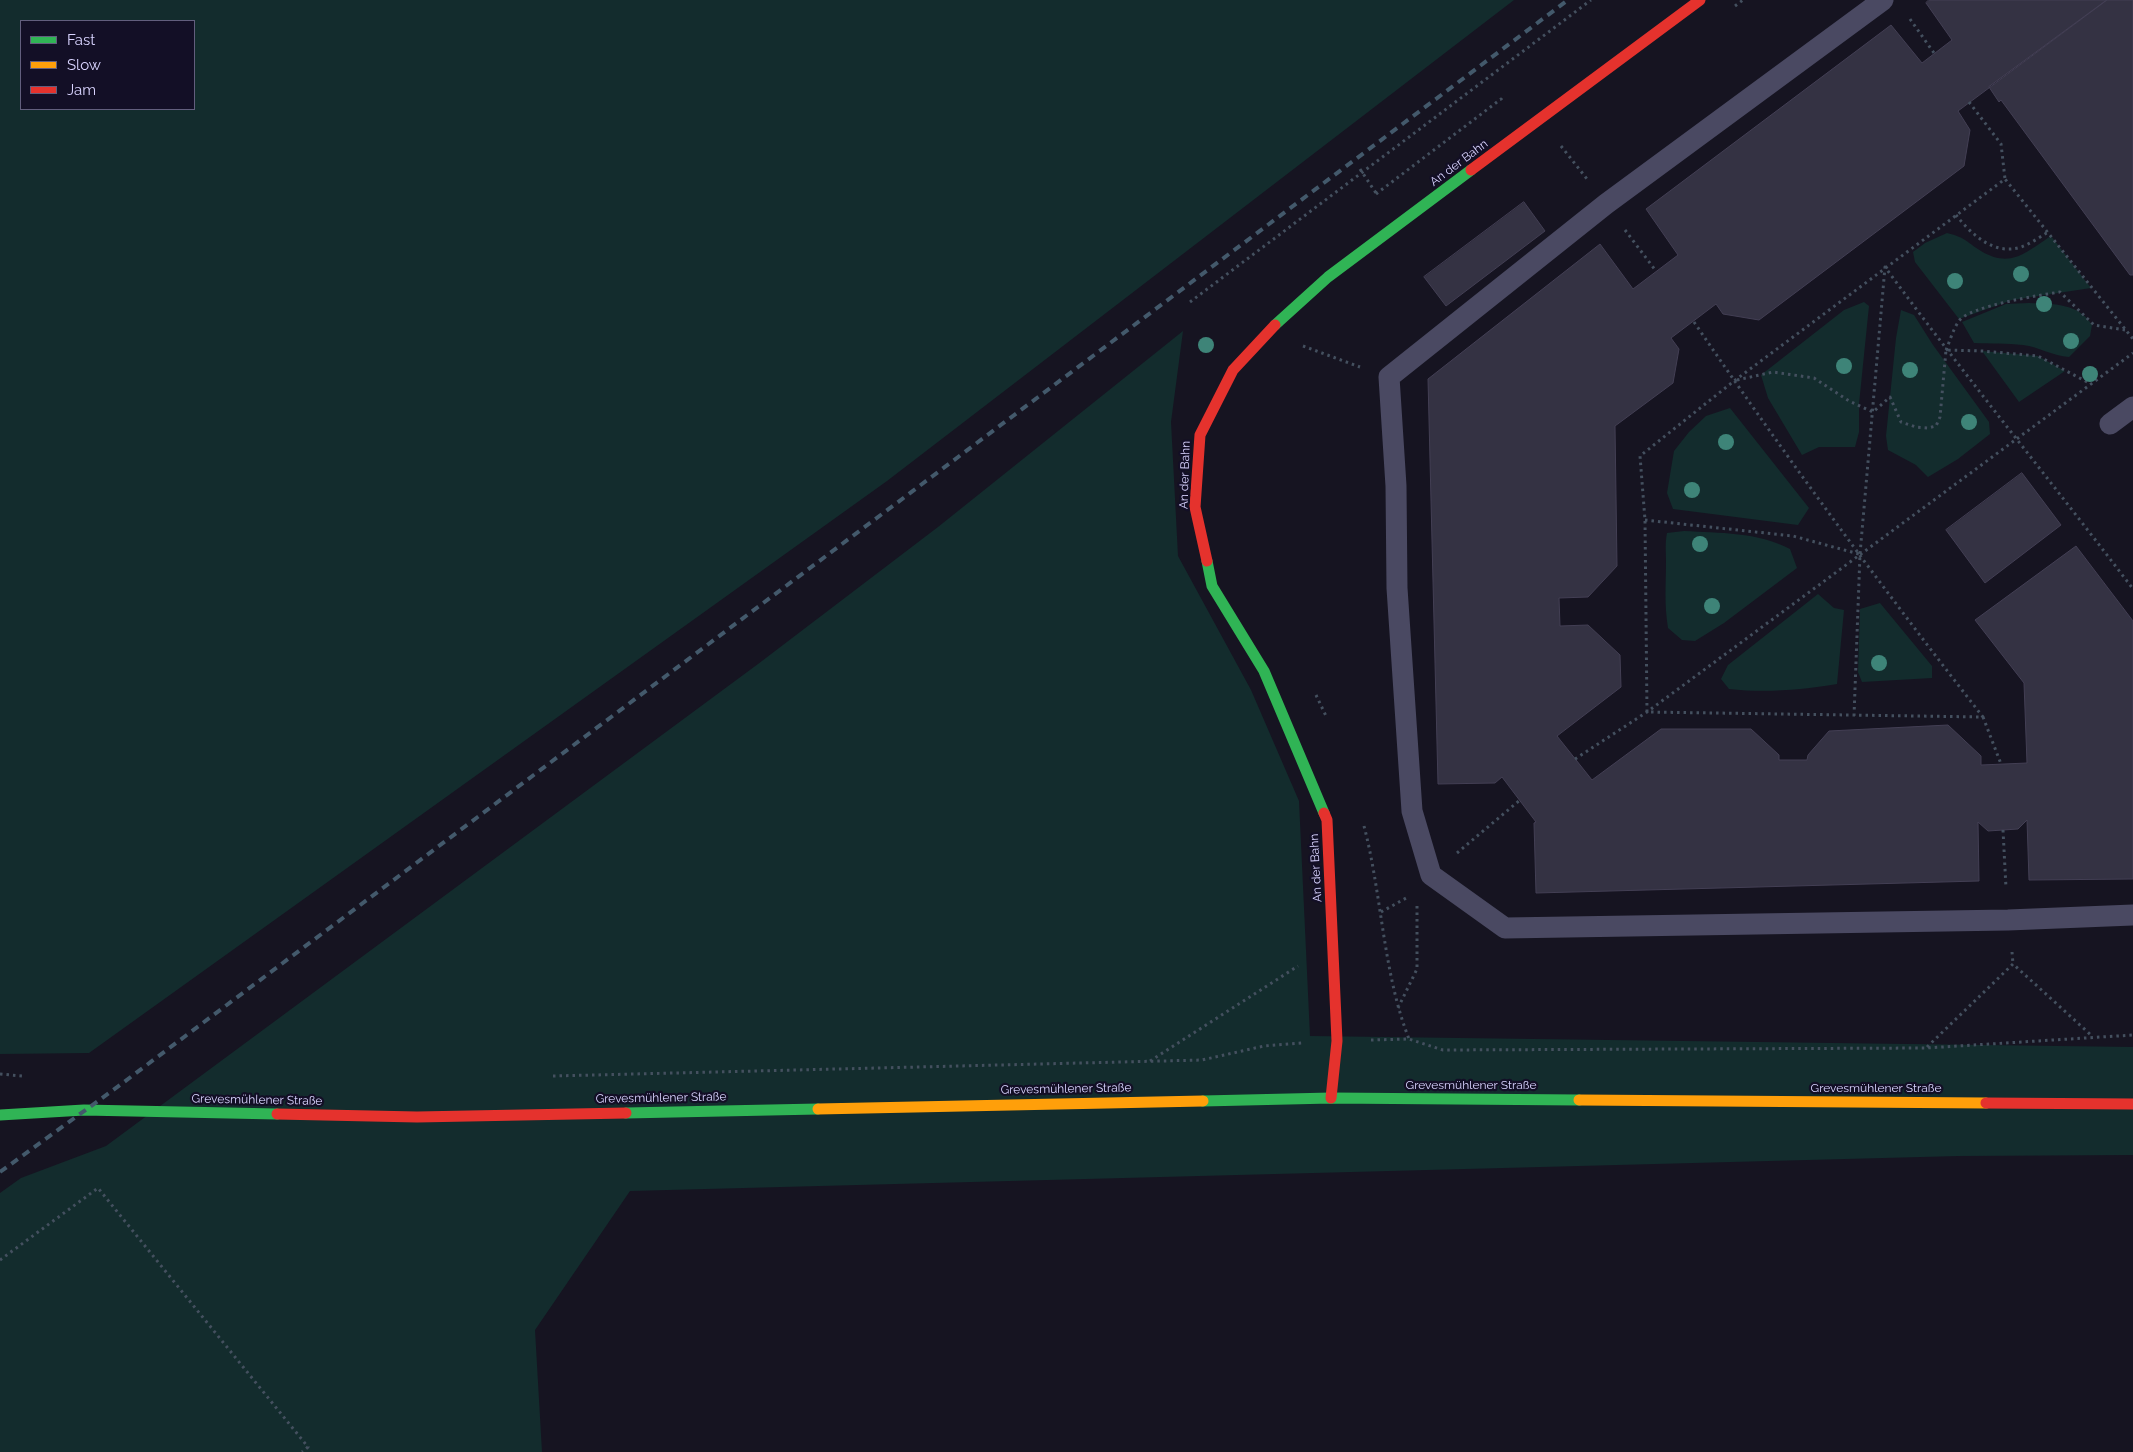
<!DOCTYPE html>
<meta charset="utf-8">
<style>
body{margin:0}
#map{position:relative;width:2133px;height:1452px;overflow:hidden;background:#161421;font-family:Raleway,sans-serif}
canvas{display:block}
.legend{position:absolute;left:20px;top:20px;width:175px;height:90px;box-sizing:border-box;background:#130f26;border:1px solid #625e7d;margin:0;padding:6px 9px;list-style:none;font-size:15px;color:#d9d4ff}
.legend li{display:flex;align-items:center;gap:10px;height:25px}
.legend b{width:25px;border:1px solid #625e7d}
</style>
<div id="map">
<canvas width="2133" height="1452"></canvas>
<ul class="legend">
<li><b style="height:6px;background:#30b455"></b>Fast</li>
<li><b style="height:6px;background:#ff9f0a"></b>Slow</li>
<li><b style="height:6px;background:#e5322d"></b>Jam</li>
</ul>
</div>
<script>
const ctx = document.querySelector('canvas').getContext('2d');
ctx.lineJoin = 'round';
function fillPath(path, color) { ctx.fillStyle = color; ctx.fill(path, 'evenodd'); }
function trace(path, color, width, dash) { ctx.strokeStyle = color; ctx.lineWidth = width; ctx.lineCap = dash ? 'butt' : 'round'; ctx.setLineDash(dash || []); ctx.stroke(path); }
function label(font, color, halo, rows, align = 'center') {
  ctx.font = font + ' Raleway,sans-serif'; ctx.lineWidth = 4.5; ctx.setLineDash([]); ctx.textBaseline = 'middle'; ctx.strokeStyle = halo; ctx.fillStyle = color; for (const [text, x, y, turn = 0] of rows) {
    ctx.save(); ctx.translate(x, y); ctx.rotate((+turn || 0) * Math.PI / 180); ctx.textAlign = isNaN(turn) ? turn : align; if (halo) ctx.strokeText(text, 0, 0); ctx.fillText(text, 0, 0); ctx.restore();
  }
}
fillPath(new Path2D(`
 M0 0H1514L887 481 89 1053 0 1054ZM21 21H194V109H21Z
 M1947 233C1967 238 1966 242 1981 251 2011 269 2026 252 2051 236L2091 288 2012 300 1959 319 1915 262 1913 252 1925 243Z
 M1864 302 1869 306 1859 404V432L1855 447H1819L1802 455 1768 398 1761 375 1844 310Z
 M2029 303C2053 304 2079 303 2092 325L2090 336 2069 357C2053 356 2039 347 2023 345 2007 343 1990 344 1974 343L1962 322 2006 304Z
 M1901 310 1914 315 1933 345 1989 422 1990 434 1958 459 1928 477 1916 465 1888 450 1886 436 1896 338Z
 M1183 331 1171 422 1178 556 1251 690 1299 801 1310 1036 2133 1047V1155L1959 1156 630 1191 535 1330 542 1452H0V1193L21 1178 106 1146 758 664 938 527Z
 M1982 351 2038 356 2065 371 2019 402Z
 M1730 408 1809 508 1798 525 1673 509 1667 493 1674 451 1689 432 1706 416Z
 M1684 531C1719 533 1758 532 1790 549L1797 568 1724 623 1695 641 1682 640 1668 628C1664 603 1666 586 1666 561 1666 551 1665 543 1667 533Z
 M1818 594 1834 608 1844 610 1837 684C1802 690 1765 693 1729 689L1721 679 1728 665Z
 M1880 603 1932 666V678L1862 682 1858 672 1860 609Z`), '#132c2d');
const building = new Path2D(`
 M1929 0H2107L1958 111 1970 130 1964 166 1759 320 1723 314 1716 304 1671 338 1679 349 1673 383 1615 426 1617 566 1588 597 1559 598 1560 626 1588 625 1620 655 1621 687 1557 736 1592 780 1661 729H1751L1779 755V760H1807L1808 755 1829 731 1948 725 1981 756V765L2027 763 2024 683 1975 620 2076 546 2133 621V879L2029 880 2027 820 2018 829 1988 831 1978 822 1979 881 1536 893 1534 823 1536 822 1502 777 1495 783 1438 784 1428 379 1600 244 1633 289 1678 255 1646 209 1891 25 1922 63 1952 40 1926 3Z
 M2107 0H2133V275H2130L2001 100 1999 102 1989 87Z
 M1524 202 1545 231 1446 306 1424 277Z
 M2022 473 2061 525 1985 583 1946 530Z`);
fillPath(building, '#343243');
trace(building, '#433f54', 1);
trace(new Path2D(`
 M1735 6 1743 0
 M1910 19 1934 53
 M1969 102 2001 144 2005 179
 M1561 146 1587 179
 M1360 169 1376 193
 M1376 194 1501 99 1504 103
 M1956 215C1971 234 1994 256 2021 247 2030 244 2040 237 2048 232
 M1625 230 1656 271
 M1190 302 1591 0
 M1694 322C1786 457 1883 589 1983 717L1647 712 1645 520 1640 456 1734 381 2005 179 2133 339
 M1303 346 1360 367
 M1946 350C1950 341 1953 329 1959 321 1969 306 2041 295 2060 292L2094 325 2125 330
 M1737 380 1773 372 1814 378 1849 401 1873 412 1890 397 1901 422 1916 427 1928 428 1936 426 1940 417 1946 350 1982 351 2038 356 2091 384
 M1645 520 1793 536 1859 554
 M1316 695 1326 716
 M1854 716 1860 554 1885 267C1965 376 2051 481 2133 589
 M1983 717 2001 764
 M1575 759 1647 712 2133 353
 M1364 826C1382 895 1383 973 1409 1039
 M2003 830 2006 888
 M1457 853 1520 800
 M1381 912 1408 897
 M2012 952 2013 964
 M1398 1008 1417 969V904
 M1371 1040 1409 1039 1443 1050 1926 1048 2133 1035
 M1927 1047 2013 964 2092 1036
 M1150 1061 1298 966
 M0 1074 22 1076
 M553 1076 1202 1060 1264 1046 1302 1043
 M0 1260 98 1188 308 1447 302 1452`), '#44505f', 3, [2.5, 4]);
trace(new Path2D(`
 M1883 0 1606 204 1389 377 1396 486 1397 588 1412 811 1431 875 1505 928 2008 920 2133 915
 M2110 424 2133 407`), '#4a4962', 21);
trace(new Path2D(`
 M1275 325 1328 277 1471 170
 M1207 561 1212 586 1264 671 1324 813
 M1203 1101 1331 1098 1579 1100
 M626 1113 818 1109
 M0 1115 84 1110 277 1114`), '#30b455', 11);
trace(new Path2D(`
 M1579 1100 1986 1103
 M818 1109 1203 1101`), '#ff9f0a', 11);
trace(new Path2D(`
 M1471 170 1700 0
 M1207 561 1195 507 1200 435 1233 370 1275 325
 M1324 813 1327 820 1337 1041 1331 1098
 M1986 1103 2133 1104
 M277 1114 417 1117 626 1113`), '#e5322d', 11);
trace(new Path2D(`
 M0 1172 120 1085 1568 0`), '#43596b', 4, [8, 6]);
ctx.fillStyle = '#3e8478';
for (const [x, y] of [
 [2021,274],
 [1955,281],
 [2044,304],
 [2071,341],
 [1206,345],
 [1844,366],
 [1910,370],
 [2090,374],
 [1969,422],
 [1726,442],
 [1692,490],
 [1700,544],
 [1712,606],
 [1879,663]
]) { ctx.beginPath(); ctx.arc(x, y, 8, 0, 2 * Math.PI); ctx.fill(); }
label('12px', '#d9d4ff', '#130f26', [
 ["An der Bahn",1459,163,-37],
 ["An der Bahn",1185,475,-88],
 ["An der Bahn",1316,868,-93],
 ["Grevesmühlener Straße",1471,1085],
 ["Grevesmühlener Straße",1876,1088],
 ["Grevesmühlener Straße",1066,1089,-1],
 ["Grevesmühlener Straße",661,1098,-1],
 ["Grevesmühlener Straße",257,1100,1]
]);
</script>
